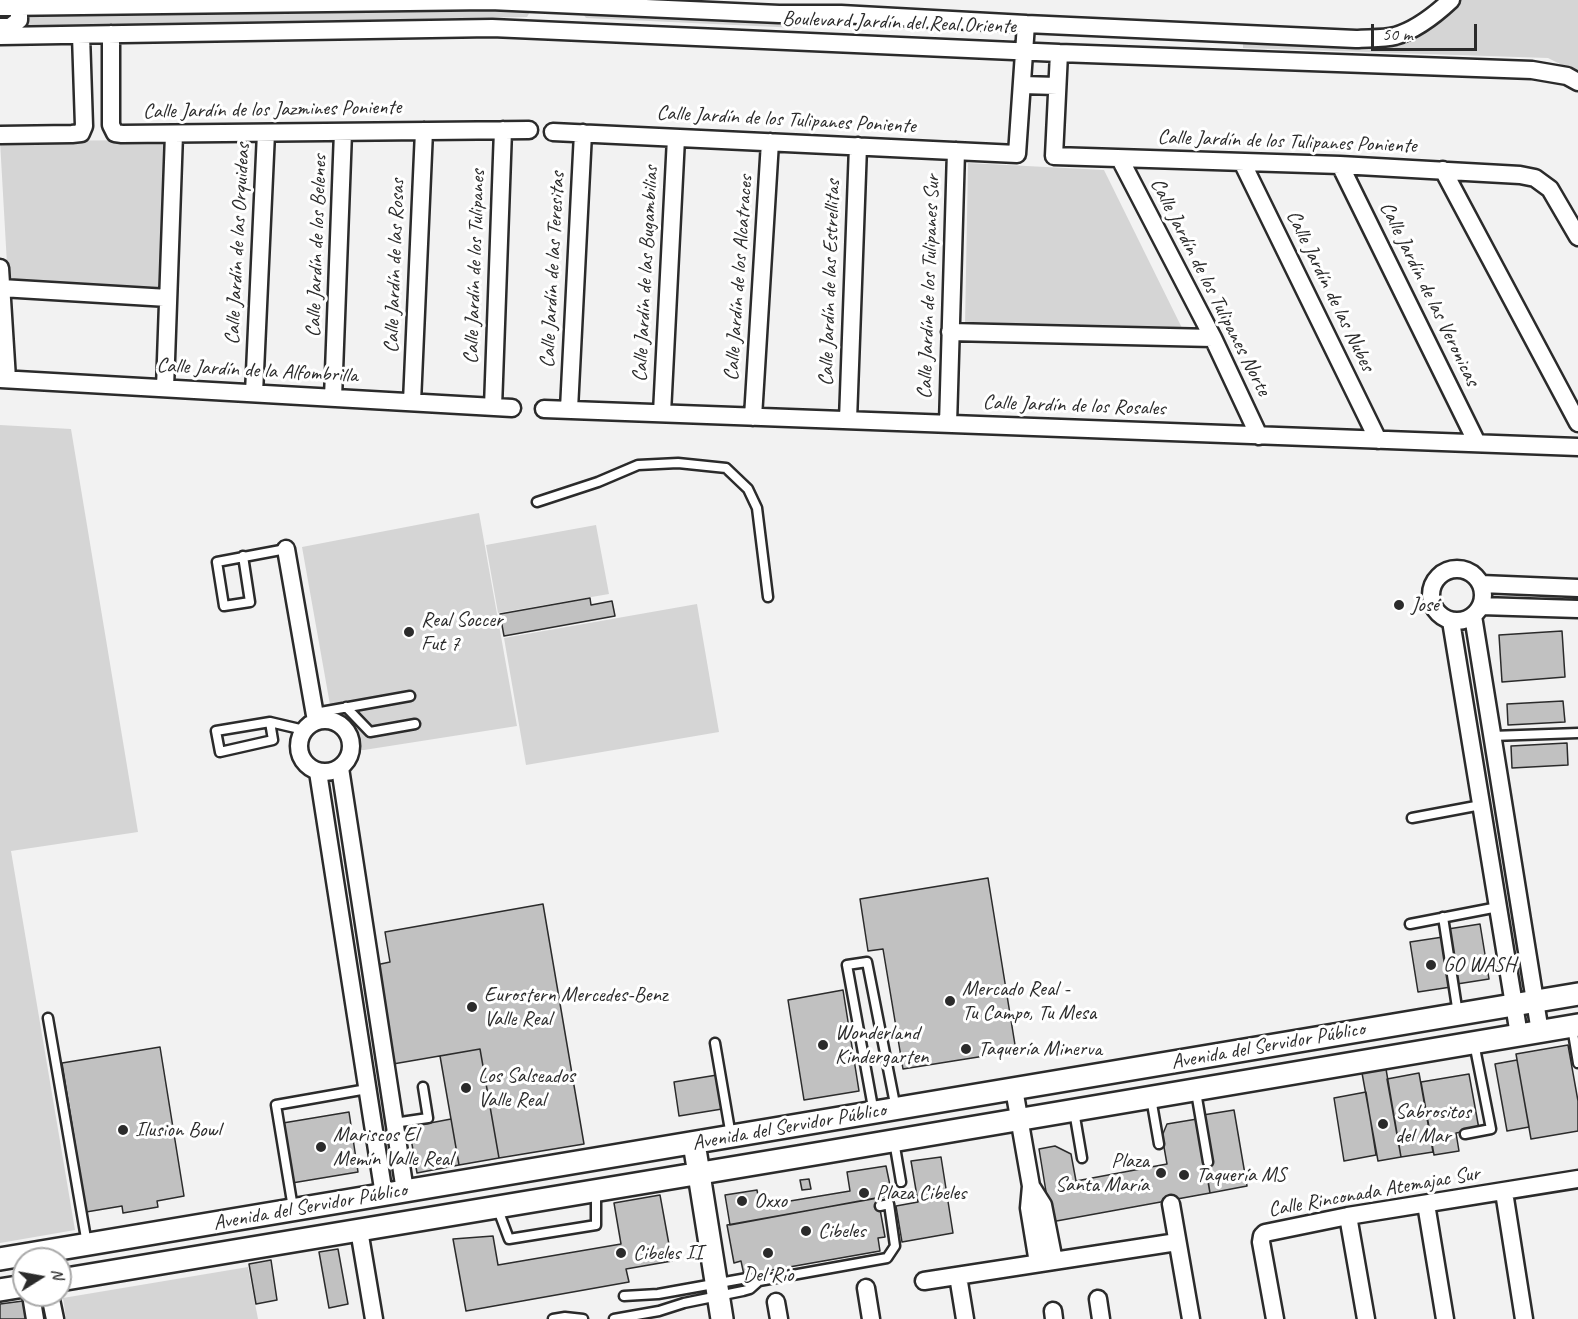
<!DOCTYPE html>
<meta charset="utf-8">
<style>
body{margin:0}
#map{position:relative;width:1578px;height:1319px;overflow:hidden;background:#f2f2f2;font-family:Caveat,sans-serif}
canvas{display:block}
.north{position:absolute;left:12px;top:1247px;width:60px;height:60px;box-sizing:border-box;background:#fff;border:2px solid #aaa;border-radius:50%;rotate:79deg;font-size:16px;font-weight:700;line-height:24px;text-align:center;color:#2b2b2b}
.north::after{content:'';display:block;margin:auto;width:21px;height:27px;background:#2b2b2b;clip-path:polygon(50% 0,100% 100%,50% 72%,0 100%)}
.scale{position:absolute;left:1371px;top:24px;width:106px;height:27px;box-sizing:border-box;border:3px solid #2b2b2b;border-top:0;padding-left:8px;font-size:18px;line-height:21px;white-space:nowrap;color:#2b2b2b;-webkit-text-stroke:4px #fff;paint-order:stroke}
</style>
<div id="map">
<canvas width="1578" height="1319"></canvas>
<div class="north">N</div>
<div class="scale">50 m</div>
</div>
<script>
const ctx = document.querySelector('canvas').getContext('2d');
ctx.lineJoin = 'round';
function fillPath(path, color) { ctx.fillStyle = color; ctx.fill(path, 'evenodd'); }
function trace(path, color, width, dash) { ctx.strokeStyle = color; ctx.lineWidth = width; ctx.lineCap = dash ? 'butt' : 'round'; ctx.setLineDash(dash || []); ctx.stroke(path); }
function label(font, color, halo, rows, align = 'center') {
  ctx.font = font + ' Caveat,sans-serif'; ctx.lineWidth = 6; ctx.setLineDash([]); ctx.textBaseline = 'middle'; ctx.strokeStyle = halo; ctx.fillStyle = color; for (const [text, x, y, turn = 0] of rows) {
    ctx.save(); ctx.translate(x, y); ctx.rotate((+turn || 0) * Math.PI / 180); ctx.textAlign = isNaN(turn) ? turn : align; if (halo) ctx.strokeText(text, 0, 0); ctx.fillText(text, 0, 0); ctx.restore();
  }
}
fillPath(new Path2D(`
 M1453 0H1578V73L1548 58 1243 48V36L1395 38Z
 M524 5 531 10 527 17 29 26V15L33 11Z
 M583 14 795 16 798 28 586 18Z
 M167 140 161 291 8 282 0 141Z
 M968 163 1104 170 1182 328 965 325Z
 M0 425 71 429 138 832 11 851 75 1230 0 1243Z
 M479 513 517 726 364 750H357C355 729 351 723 332 716L302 547Z
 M596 525 609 594 498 613 486 545Z
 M697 604 719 732 526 765 504 638Z
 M248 1267 258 1319H66L63 1298Z`), '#d5d5d5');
const building = new Path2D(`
 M590 598 591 605 612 601 615 616 504 636 500 614Z
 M1562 631 1565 677 1502 682 1499 635Z
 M1563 701 1565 722 1508 725 1507 704Z
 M1567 743 1568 765 1512 768 1511 746Z
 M988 878 1016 1051 903 1069 883 949 868 951 860 899Z
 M543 904 584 1144 499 1158 480 1049 393 1064 376 965 390 962 385 932Z
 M1480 924 1489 979 1457 984 1448 929Z
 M1443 937 1451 987 1418 992 1410 942Z
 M843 990 859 1091 804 1100 788 1000Z
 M1568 1045 1578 1101V1131L1531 1139 1516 1054Z
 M160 1047 184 1196 157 1201 158 1207 123 1213 122 1206 86 1212 62 1063Z
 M480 1049 499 1158 459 1165 440 1056Z
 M1517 1060 1529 1127 1507 1131 1495 1064Z
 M1386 1069 1401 1157 1378 1161 1362 1073Z
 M1419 1073 1433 1152 1401 1157 1387 1079Z
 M1469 1074 1479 1129 1456 1133 1459 1151 1434 1155 1421 1082Z
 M717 1075 722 1109 679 1116 674 1082Z
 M1366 1092 1376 1155 1344 1161 1334 1098Z
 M1234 1110 1247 1186 1210 1193 1206 1166 1211 1165 1203 1115Z
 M349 1112 358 1172 292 1183 283 1123Z
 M451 1119 459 1165 417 1173 409 1127Z
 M1197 1119 1210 1193 1051 1222 1039 1149 1055 1146 1071 1154 1076 1181 1167 1164 1162 1136 1167 1124Z
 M941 1157 953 1233 902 1242 896 1206 918 1202 911 1161Z
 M886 1166 892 1195 730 1225 725 1195 757 1190 760 1206 850 1191 847 1172Z
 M809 1179 811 1189 802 1190 800 1180Z
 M660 1195 672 1261 626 1269 629 1282 466 1311 453 1239 493 1236 498 1265 621 1244 614 1203Z
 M878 1198 885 1237 878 1238 880 1251 744 1275 741 1261 734 1263 727 1225Z
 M338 1249 348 1304 329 1308 319 1252Z
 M271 1260 277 1300 256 1304 249 1264Z
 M23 1301 26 1319H0V1304Z`);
fillPath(building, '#c1c1c1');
trace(building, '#2b2b2b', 1.5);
const service = new Path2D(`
 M537 502 598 482 638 465 678 463 726 468 748 489 757 508 768 597
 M243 556 250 602 224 606 217 562 286 549
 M346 707 370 732 415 724
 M315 713 410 696
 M270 722 273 740 220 752 216 731 270 722 304 730
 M1492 736 1578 733
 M1412 818 1481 805
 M1443 917 1458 1014
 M1410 924 1498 907
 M48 1018 87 1244
 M1572 1027 1578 1063
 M715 1043 731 1136
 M1196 1092 1208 1162
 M1151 1098 1159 1144
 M1074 1111 1082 1158
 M874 1113 847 965 867 962 896 1109
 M394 1123 428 1118 423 1087
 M1465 1134 1491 1129 1474 1043
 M894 1141 901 1182
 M497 1207 509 1239 596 1225V1192
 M293 1208 276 1105 367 1089
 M624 1296 658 1294 747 1278 759 1281 887 1258 895 1246 889 1204 880 1206
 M553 1319 565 1317 583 1319
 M614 1319 659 1311 684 1303 743 1291 750 1289 759 1281`);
const minor = new Path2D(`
 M0 7 490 1 779 14H841L1026 24 1356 39C1368 38 1383 39 1395 36 1416 30 1435 15 1451 0
 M0 27H10L19 20V7
 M111 34V125L115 133 122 134 529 130
 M0 36 492 28 1059 53 1532 70 1567 76 1578 82
 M1059 53 1054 156 1340 165 1520 175 1535 178 1550 189 1578 237
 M1022 85 1057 86
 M553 132 1017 154 1026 24
 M0 135 72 134 81 133 84 126 81 35
 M1120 159 1213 338 1259 436
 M1242 162 1378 440
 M1340 165 1477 443
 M1443 170 1578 423
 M0 268 7 379
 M1 288 168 298
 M950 332 1213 338
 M0 379 512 408
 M165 388 174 134
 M254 393 266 133
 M333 398 343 132
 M412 402 424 131
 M493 407 503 130
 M544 409 1578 447
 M569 409 583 133
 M662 413 676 138
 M753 417 770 142
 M848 420 858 146
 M948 424 956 151
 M286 549 316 721
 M1431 595a26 26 0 1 1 52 0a26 26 0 1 1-52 0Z
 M1481 584 1578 588
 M1481 606 1578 609
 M1473 616 1540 1032
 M1451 621 1519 1035
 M299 746a26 26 0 1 1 52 0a26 26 0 1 1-52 0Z
 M340 768 405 1191
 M318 772 384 1195
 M1014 1089 1031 1186 1029 1208 1038 1263
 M1031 1186 1043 1205 1054 1261
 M1504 1192 1524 1319
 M1171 1204 1191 1319
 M1426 1204 1445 1319
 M1348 1216 1366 1319
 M359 1230 374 1319
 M958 1276 965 1319
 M924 1281 1177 1242
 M866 1288 871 1319
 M31 1295 35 1319
 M50 1295 55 1319
 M1098 1299 1101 1319
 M776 1302 779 1319
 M1053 1311 1054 1319
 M1275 1319 1261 1242 1262 1236 1265 1233 1348 1216 1578 1179`);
const tertiary = new Path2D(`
 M694 1143 722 1319
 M0 1259 1578 994
 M60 1280 827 1152 1578 1025
 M0 1290 24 1286`);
trace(service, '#2b2b2b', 13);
trace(minor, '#2b2b2b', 21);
trace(tertiary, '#2b2b2b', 26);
trace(service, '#fff', 8);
trace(minor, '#fff', 16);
trace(tertiary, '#fff', 21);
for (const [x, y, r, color] of [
 [1399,605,6,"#2b2b2b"],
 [409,632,6,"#2b2b2b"],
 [1431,965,6,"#2b2b2b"],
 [950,1001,6,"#2b2b2b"],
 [472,1007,6,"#2b2b2b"],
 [823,1045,6,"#2b2b2b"],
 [966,1049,6,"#2b2b2b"],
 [466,1088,6,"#2b2b2b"],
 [1383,1124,6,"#2b2b2b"],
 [123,1130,6,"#2b2b2b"],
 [321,1147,6,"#2b2b2b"],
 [1161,1173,6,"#2b2b2b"],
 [1184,1175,6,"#2b2b2b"],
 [864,1193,6,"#2b2b2b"],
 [742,1201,6,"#2b2b2b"],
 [806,1231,6,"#2b2b2b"],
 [621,1253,6,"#2b2b2b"],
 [768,1253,6,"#2b2b2b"]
]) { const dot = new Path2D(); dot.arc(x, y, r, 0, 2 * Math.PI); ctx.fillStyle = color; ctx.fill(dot); trace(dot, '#fff', 2); }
label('21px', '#2b2b2b', '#fff', [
 ["Boulevard Jardín del Real Oriente",899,23,2],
 ["Calle Jardín de los Jazmines Poniente",272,110,-1],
 ["Calle Jardín de los Tulipanes Poniente",786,120,3],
 ["Calle Jardín de los Tulipanes Poniente",1287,142,2],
 ["Calle Jardín de las Orquideas",238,244,-87],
 ["Calle Jardín de los Belenes",317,246,-88],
 ["Calle Jardín de las Rosas",395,266,-88],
 ["Calle Jardín de los Tulipanes",475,267,-88],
 ["Calle Jardín de las Teresitas",553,270,-87],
 ["Calle Jardín de las Bugambilias",646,274,-87],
 ["Calle Jardín de los Alcatraces",739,278,-86],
 ["Calle Jardín de las Estrellitas",830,283,-88],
 ["Calle Jardín de los Tulipanes Sur",929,287,-88],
 ["Calle Jardín de los Tulipanes Norte",1210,287,63],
 ["Calle Jardín de las Nubes",1330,291,64],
 ["Calle Jardín de las Veronicas",1429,294,64],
 ["Calle Jardín de la Alfombrilla",257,371,3],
 ["Calle Jardín de los Rosales",1074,406,2],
 ["Avenida del Servidor Público",1268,1046,-10],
 ["Avenida del Servidor Público",789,1127,-10],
 ["Calle Rinconada Atemajac Sur",1374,1192,-10],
 ["Avenida del Servidor Público",310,1207,-10]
]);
label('21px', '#2b2b2b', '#fff', [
 ["José",1411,605],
 ["Real Soccer",421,620],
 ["Fut 7",421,644],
 ["GO WASH",1443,965],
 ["Mercado Real -",962,989],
 ["Tu Campo, Tu Mesa",962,1013],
 ["Eurostern Mercedes-Benz",484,995],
 ["Valle Real",484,1019],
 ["Wonderland",835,1033],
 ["Kindergarten",835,1057],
 ["Taquería Minerva",978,1049],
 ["Los Salseados",478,1076],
 ["Valle Real",478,1100],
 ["Sabrositos",1395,1112],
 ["del Mar",1395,1136],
 ["Ilusion Bowl",135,1130],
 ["Mariscos El",333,1135],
 ["Memín Valle Real",333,1159],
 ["Plaza",1149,1161,"right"],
 ["Santa María",1149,1185,"right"],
 ["Taquería MS",1196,1175],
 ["Plaza Cibeles",876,1193],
 ["Oxxo",754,1201],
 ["Cibeles",818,1231],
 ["Cibeles II",633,1253],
 ["Del Río",768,1275,"center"]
], 'left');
</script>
